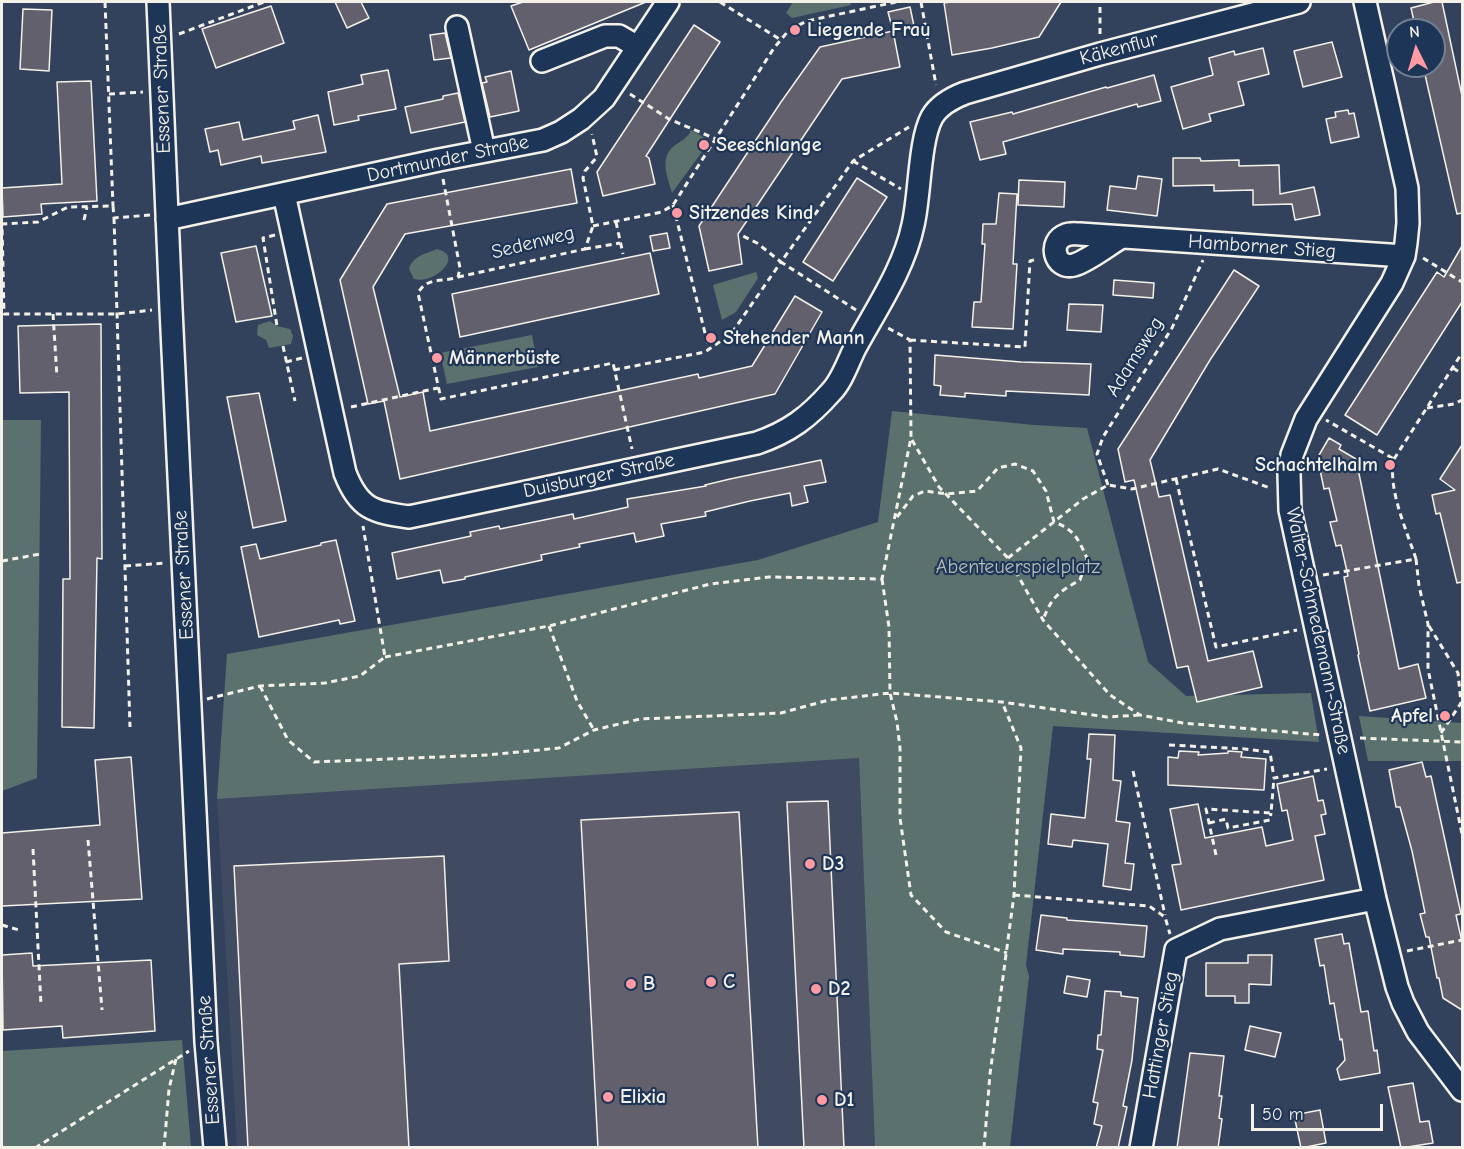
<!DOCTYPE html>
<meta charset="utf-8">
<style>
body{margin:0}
#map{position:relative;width:1464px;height:1149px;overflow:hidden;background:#32425d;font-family:"Comic Neue",sans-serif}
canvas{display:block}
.frame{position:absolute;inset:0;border:3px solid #f4f1e8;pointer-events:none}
.north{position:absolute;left:1386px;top:18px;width:60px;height:60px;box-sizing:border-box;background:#1d3557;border:2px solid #738091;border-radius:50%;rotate:355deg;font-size:16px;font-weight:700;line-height:24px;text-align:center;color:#f4f1e8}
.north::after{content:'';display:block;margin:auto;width:21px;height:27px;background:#ff9aa2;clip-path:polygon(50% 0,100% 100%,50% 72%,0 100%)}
.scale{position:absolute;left:1251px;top:1104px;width:132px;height:27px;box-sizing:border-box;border:3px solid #f4f1e8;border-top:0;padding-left:8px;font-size:18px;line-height:21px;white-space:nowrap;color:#f4f1e8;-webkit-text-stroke:4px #1d3557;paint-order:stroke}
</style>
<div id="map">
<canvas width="1464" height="1149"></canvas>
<div class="frame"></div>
<div class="north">N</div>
<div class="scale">50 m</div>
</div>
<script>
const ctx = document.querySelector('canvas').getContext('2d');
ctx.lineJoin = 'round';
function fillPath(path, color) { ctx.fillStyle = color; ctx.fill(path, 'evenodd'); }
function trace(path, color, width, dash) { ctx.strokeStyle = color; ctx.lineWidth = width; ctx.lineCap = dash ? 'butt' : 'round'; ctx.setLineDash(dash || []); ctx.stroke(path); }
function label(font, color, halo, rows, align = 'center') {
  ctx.font = font + ' "Comic Neue",sans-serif'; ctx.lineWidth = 4.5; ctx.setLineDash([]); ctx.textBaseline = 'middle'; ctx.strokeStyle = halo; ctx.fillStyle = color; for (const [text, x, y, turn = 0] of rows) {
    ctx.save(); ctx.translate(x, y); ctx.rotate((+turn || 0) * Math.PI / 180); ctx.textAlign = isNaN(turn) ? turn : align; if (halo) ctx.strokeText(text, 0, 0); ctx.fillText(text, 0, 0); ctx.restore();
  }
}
fillPath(new Path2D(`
 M859 758 875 1147H237L217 799Z`), '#404b62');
fillPath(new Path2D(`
 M793 2H850L851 5 792 18 786 13Z
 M691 130 710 141 672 193C667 175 658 156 677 144 684 139 688 137 691 130Z
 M437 249C466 256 433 285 414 279L409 269C413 256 425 254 437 249Z
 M756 272 758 278 736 312 722 320 713 285Z
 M270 321 277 326 290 329 293 336 291 344 269 348 266 340 257 335 258 325Z
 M532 335 538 367 447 384 440 353Z
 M892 411 1034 425 1087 428 1148 662 1186 696 1311 693 1319 742 1053 726 1026 965 1029 976 1010 1147H875L859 758 217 799 227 654 758 560 878 522Z
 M2 420H41L37 778 2 791Z
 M1359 716 1462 723V761H1368Z
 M182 1040 191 1147H2V1051Z`), '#5b716d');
const building = new Path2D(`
 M335 2H361L369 18 347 28Z
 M523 2H646L529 50 511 6Z
 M951 2H1061L1039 37 992 48 952 55 944 3Z
 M1434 2H1442L1462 96V213L1457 214 1423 66H1434V30H1416L1411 8Z
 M271 6 284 43 216 68 202 29Z
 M910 7 914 26 893 31 900 67 842 79 738 234 742 264 709 271 699 226 781 102 820 47 893 31 888 12Z
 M23 9 52 10 49 71 20 69Z
 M694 25 720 42 646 156 649 158 655 184 603 196 597 172Z
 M445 33 451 58 434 60 430 35Z
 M1332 42 1342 77 1303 87 1294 51Z
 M1263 48 1269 74 1238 82 1244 105 1209 114 1211 121 1183 129 1171 87 1213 75 1209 58 1234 51 1235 55Z
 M388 70 396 109 358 116 359 120 334 125 328 92 363 84 361 75Z
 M511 71 519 111 490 117 482 83 487 82 485 77Z
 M1154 75 1161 101 1138 107 1137 104 1003 142 1006 154 980 160 970 122 1012 112 1013 114 1106 87 1107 88Z
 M91 81 97 201 41 204 42 214 3 217 2 188 62 184 57 82Z
 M458 93 465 122 411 133 405 107 443 99V96Z
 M1348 110 1349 114 1354 113 1359 137 1331 143 1326 119 1336 117 1335 112Z
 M318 115 326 152 262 163 261 156 221 165 218 150 210 152 205 129 239 122 243 140 295 129 293 121Z
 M1173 158H1200L1201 161 1239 160V166L1279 165 1280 194 1314 187 1320 215 1295 220 1292 204 1253 205V190L1214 191V185L1173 186Z
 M571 169 577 203 405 234 373 287 400 397 423 392 430 431 698 374 699 378 752 366 795 296 822 312 775 394 400 479 384 401 368 404 340 280 387 204Z
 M1138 176 1162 179 1157 216 1107 210 1110 186 1136 189Z
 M857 178 887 197 833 281 803 262Z
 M1019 180 1065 182 1064 207 1018 205Z
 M999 193 1017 194 1013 264H1017L1013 329 972 327 974 302H981L985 244H982L983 224H996Z
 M667 233 670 248 653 251 650 236Z
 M256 246 272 316 236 322 221 253Z
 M1462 246V302L1377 435 1345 415 1437 272 1444 277Z
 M650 253 659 294 460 337 452 294Z
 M1234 270 1259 286 1210 360 1150 460 1159 497 1170 495 1208 661 1253 651 1262 687 1197 702 1188 666 1177 668 1134 480 1125 482 1118 449Z
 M1114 280 1154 283 1153 298 1113 295Z
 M1069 304 1103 305 1101 332 1067 330Z
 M101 324 102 559 97 558 94 728 62 727 63 579H70L69 392 20 393 18 326Z
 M935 355 1021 362 1091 364 1089 395 1006 391V396L965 393V397L940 395 941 386 934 385Z
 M259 393 286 521 253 528 227 397Z
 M1329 438 1341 445 1339 449 1356 459 1399 669 1418 664 1426 698 1370 711 1358 655 1359 654 1344 577 1348 576 1341 545 1336 546 1330 522 1337 521 1329 488 1324 489 1319 465 1315 462Z
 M1462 445V582L1457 583 1440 513 1436 514 1432 495 1455 490 1440 479Z
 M821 460 826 482 804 486 808 502 792 506 790 493 750 501 705 512 706 516 661 524 664 536 636 542 634 533 579 544 580 547 541 555 542 560 465 577V579L443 583 440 570 397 579 392 553 471 536 470 532 499 526 500 529 573 514 574 519 628 507 627 499 706 486 705 485 730 479Z
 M336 540 355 621 340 624 339 620 259 637 241 547 256 544 260 559 321 545V543Z
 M1089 734 1115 735 1113 780 1121 781 1116 821 1130 823 1125 863 1134 864 1131 890 1103 886 1108 844 1073 840 1072 847 1048 844 1051 814 1085 818 1091 759H1087Z
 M1179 751 1199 752 1198 755 1228 753V751L1242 752 1241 757 1266 759 1264 790 1168 785V757L1178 758Z
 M131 757 142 899 2 906V833L100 825 95 760Z
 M1422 762 1426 777 1431 776 1461 914 1456 915 1462 942V1010L1443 998 1439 978H1437L1429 937H1426L1420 914 1425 913 1412 851 1400 807H1396L1389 770Z
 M1313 776 1318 801 1323 800 1326 814 1321 815 1325 834 1315 836 1324 880 1181 910 1172 865 1181 864 1170 809 1198 804 1205 838 1262 827 1266 846 1293 840 1287 810 1282 811 1277 784Z
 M828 801 844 1148H804L787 802Z
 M739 812 758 1148H598L581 820Z
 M444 856 449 961 399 964 409 1148H248L234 866Z
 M1041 915 1067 918V920L1147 926 1144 957 1120 955V952L1063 949V954L1036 950Z
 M1342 934 1344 944 1349 943 1361 1012 1368 1011 1374 1051 1377 1050 1380 1073 1340 1080 1337 1069 1345 1060 1342 1039 1340 1040 1334 1003 1330 1004 1324 965 1320 966 1315 939Z
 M32 953 33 966 151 960 155 1031 63 1038 62 1026 3 1030 2 955Z
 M1248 955H1272L1271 985 1249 984V1003H1235V996H1206V963H1248Z
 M1067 976 1090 980 1087 997 1064 993Z
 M1105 991 1121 992V996L1138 998 1132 1060 1123 1106 1127 1107 1118 1148H1096L1102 1126 1094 1124 1098 1103 1093 1102 1103 1050 1097 1049 1098 1035H1101Z
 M1250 1026 1281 1033 1275 1057 1245 1050Z
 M1190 1053 1224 1056 1219 1096H1222L1219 1118 1222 1119 1218 1148H1177Z
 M1413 1083 1420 1122 1429 1121 1433 1143 1401 1148 1388 1087Z
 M1320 1110 1326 1143 1301 1148 1294 1115Z`);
fillPath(building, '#62606c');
trace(building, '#f4f1e8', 1.5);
const minor = new Path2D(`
 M158 2 171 309 206 1042 215 1148
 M1365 2 1407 188 1408 223 1406 243 1404 256 1392 283 1306 419 1292 455 1289 474 1290 510 1375 899 1397 987 1403 1003 1418 1032 1462 1090
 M457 27 484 151
 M542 61 605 36H619L638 47
 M284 194 345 473C359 509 373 512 409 517L757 443C789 432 809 417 831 392 842 381 848 362 855 348 876 309 904 269 913 225 920 196 919 141 932 117 939 105 952 98 965 93L1100 54 1299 2
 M167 219 439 160 543 140 561 132 581 119 604 98 668 2
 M1120 238C1108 245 1088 261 1074 265 1054 270 1048 241 1066 235 1070 233 1076 234 1080 234L1404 256
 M1141 1148 1176 950 1220 929 1375 899`);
trace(minor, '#f4f1e8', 26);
trace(new Path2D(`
 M105 2 113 206
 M720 2 781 40
 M921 2 936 85
 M179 34 264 2
 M1100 34V2
 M109 94 143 92
 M630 94 669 119 716 139
 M853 161 901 189
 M443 179 460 268 458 277C443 283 427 276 418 293L441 399 613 363 632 449
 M673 205 709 349
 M150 215 114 218 113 206 68 207 38 222 2 224 4 314H117L152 310
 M114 218 130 727
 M84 220 87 207
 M616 222 623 254
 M593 226 662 212 673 205 774 48 789 30 807 21 896 2
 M275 235 263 238 277 326
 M585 249 620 243
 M1423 258 1462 282
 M458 277 585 249 593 226 583 178 585 171 597 157 592 134
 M856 310 781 262 853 161 909 127
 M53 314 57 377
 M910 340 1025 347 1030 261 1037 259
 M283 346 295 401
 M286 362 302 358
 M1453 368 1462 374
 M614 370 705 352 731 334 781 262 757 243 743 236
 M351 407 438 388
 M1427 408 1454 404 1462 400
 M912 440 939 487 1008 558 1043 620 1110 695 1140 715 1183 723 1321 735
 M1394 459 1462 353
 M1176 479 1216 647 1297 630
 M1108 485 1097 454 1103 437 1172 328 1203 260
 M897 517 913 496 925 491 947 494 977 491 998 468 1015 464 1033 471 1046 491 1054 522C1075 530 1078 539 1087 558L1080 580C1059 592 1052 596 1043 620
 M1008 558 1083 499 1108 485 1132 489 1218 469 1270 488
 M1416 559 1419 586 1428 624V669L1462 834
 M2 561 40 554
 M125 566 165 563
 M1323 575 1416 559C1407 531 1387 488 1394 459L1326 420
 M882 579 889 627 890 693 897 722 900 748V818L911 895 946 932 1007 953
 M549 626 577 701 594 730
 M1429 626 1458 673 1461 703 1441 733
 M385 657 549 626 710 584 769 577 882 579 911 438 910 340 888 328
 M260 686 288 740 314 762 488 755 559 748 594 730 640 719 781 713 829 700 890 693 1002 702 1107 717 1140 715
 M207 699 260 686 325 683 360 676 385 657 363 526
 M1360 738 1462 742
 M1169 745 1245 749 1270 752 1274 778 1327 769
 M1133 771 1165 915
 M1209 823 1226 819 1228 828 1270 820 1271 813
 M88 840 102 1010
 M33 849 41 1005
 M1216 855 1206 809 1271 813 1274 778
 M1014 895 1149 906 1165 917 1170 934
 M2 925 19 930
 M1407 951 1462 940
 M35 1148 189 1051
 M164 1148 169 1089 176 1059
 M984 1148 990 1074 1014 895 1021 748 1002 702`), '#f4f1e8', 3, [6, 4.5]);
trace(minor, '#1d3557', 21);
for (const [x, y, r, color] of [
 [795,30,6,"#ff9aa2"],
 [704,145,6,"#ff9aa2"],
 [677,213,6,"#ff9aa2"],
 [711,338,6,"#ff9aa2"],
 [437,358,6,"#ff9aa2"],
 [1390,465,6,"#ff9aa2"],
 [1445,716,6,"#ff9aa2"],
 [810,864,6,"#ff9aa2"],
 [711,982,6,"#ff9aa2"],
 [631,984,6,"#ff9aa2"],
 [816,989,6,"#ff9aa2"],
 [608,1097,6,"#ff9aa2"],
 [822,1100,6,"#ff9aa2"]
]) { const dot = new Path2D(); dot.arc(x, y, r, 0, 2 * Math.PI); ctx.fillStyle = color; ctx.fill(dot); trace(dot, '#1d3557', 2); }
label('bold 20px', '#f4f1e8', '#1d3557', [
 ["Liegende Frau",807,30],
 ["Seeschlange",716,145],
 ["Sitzendes Kind",689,213],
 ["Stehender Mann",723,338],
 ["Männerbüste",449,358],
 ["Schachtelhalm",1378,465,"right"],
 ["Apfel",1433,716,"right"],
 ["D3",822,864],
 ["C",723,982],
 ["B",643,984],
 ["D2",828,989],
 ["Elixia",620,1097],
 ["D1",834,1100]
], 'left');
label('20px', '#f4f1e8', '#1d3557', [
 ["Käkenflur",1119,49,-15],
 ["Essener Straße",162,89,-92],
 ["Dortmunder Straße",448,159,-12],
 ["Sedenweg",533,243,-14],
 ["Hamborner Stieg",1262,247,4],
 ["Adamsweg",1135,357,-58],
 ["Duisburger Straße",599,476,-12],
 ["Essener Straße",184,575,-93],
 ["Walter-Schmedemann-Straße",1318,631,78],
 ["Hattinger Stieg",1161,1035,-80],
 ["Essener Straße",209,1060,-94]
]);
label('20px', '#b7beb7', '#1d3557', [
 ["Abenteuerspielplatz",1018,567]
]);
</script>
